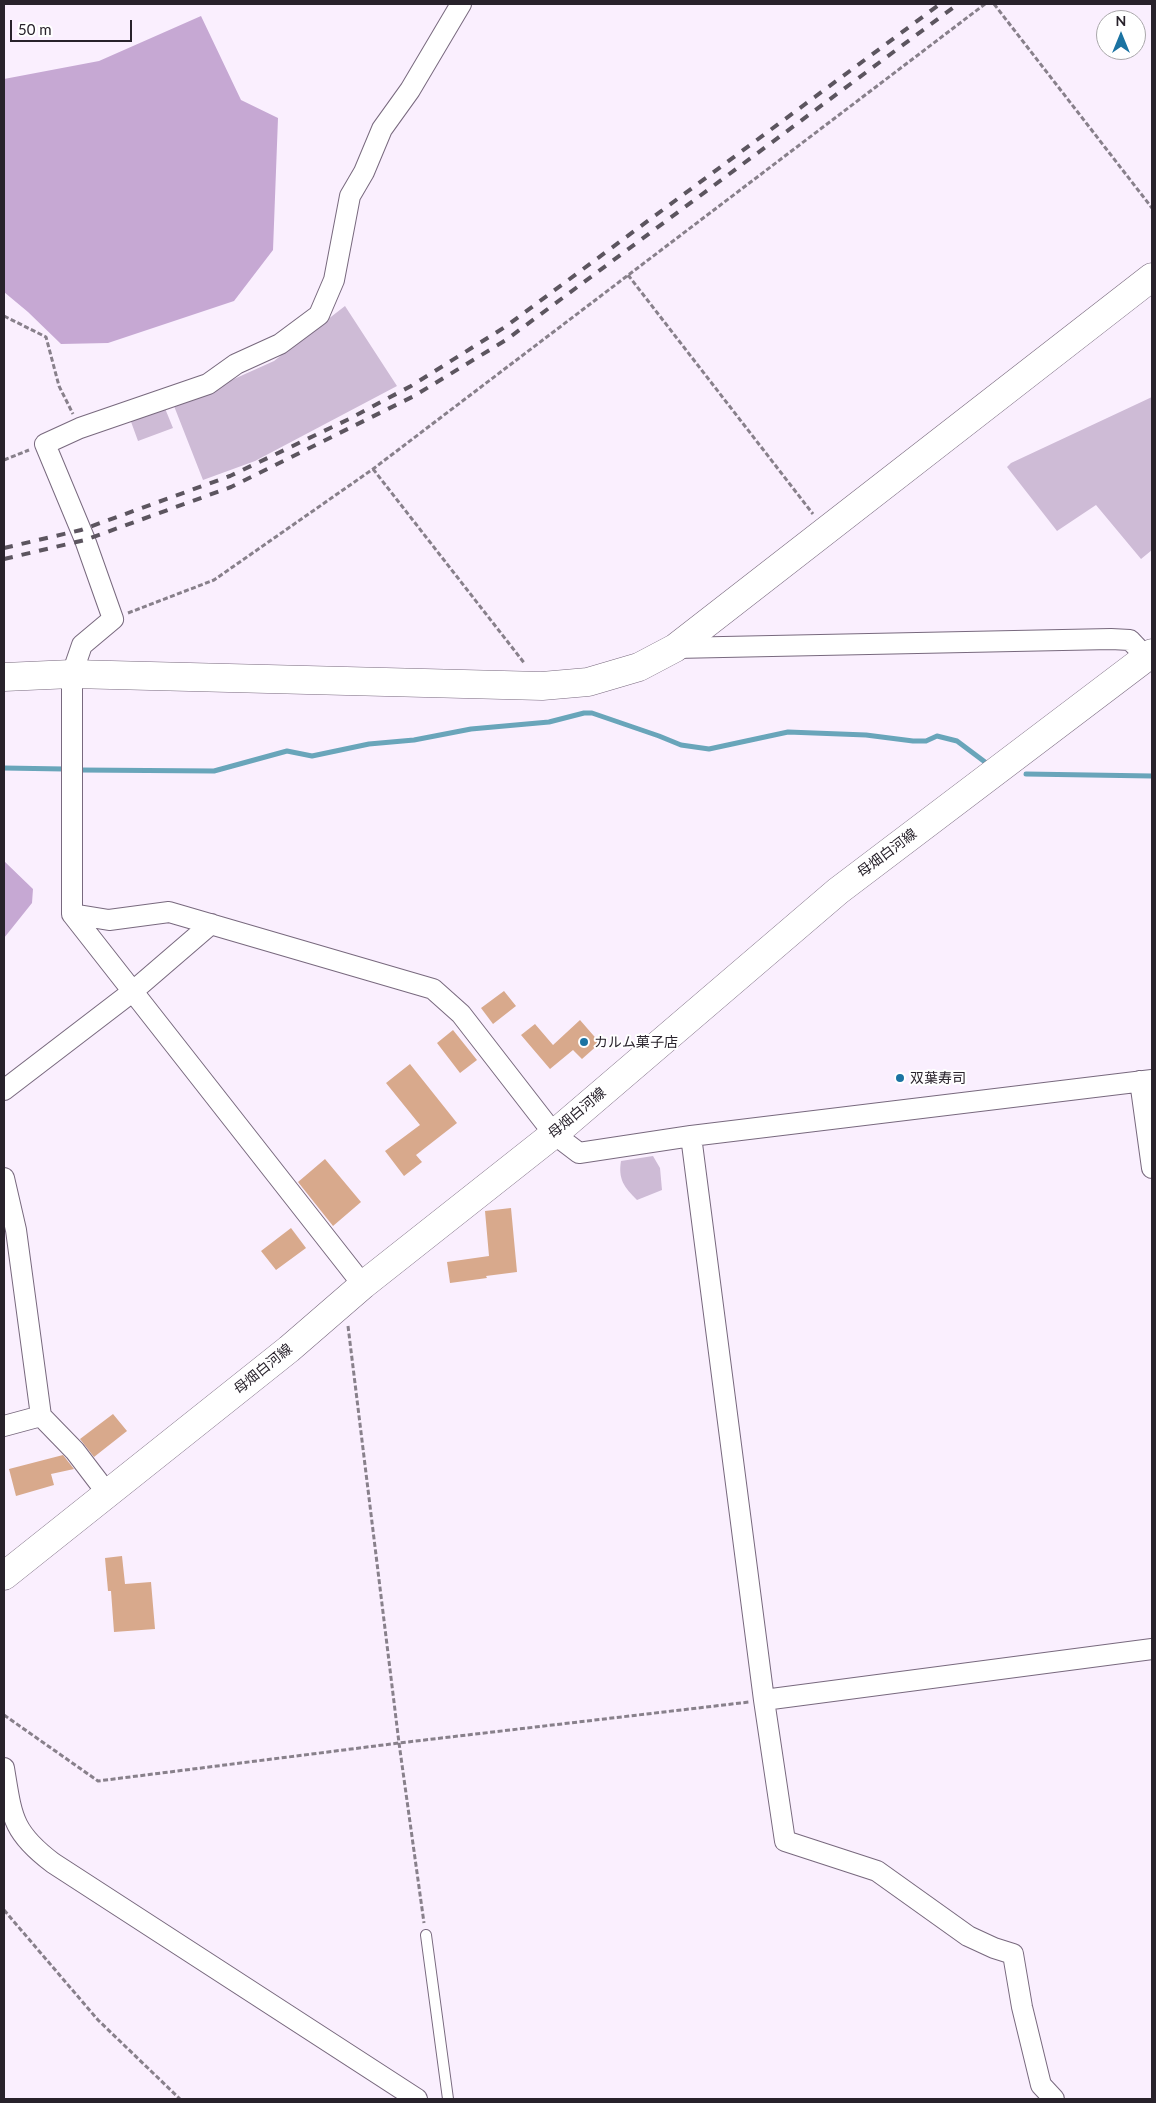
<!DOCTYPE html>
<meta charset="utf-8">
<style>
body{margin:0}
#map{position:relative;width:1156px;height:2103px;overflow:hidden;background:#faeffe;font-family:Lato,sans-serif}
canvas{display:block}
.frame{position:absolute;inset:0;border:5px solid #28222b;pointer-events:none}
.north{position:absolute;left:1096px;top:10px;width:50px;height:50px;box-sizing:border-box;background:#fff;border:1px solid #a9a7aa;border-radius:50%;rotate:0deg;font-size:14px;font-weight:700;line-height:20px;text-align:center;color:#28222b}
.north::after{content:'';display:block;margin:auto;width:18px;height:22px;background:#1b73a2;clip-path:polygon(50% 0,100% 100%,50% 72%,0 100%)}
.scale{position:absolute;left:10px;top:20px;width:122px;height:22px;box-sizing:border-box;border:2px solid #28222b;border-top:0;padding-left:6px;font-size:15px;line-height:18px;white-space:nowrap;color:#28222b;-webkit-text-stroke:4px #fff;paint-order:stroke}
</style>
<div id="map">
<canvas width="1156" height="2103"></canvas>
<div class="frame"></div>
<div class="north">N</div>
<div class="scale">50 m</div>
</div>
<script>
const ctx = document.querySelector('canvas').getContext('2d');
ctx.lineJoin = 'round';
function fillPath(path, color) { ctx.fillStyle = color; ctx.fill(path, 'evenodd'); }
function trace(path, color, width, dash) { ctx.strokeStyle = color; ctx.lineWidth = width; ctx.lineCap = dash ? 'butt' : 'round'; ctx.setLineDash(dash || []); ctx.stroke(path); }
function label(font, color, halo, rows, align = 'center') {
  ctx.font = font + ' Lato,"Noto Sans JP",sans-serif'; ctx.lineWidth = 4; ctx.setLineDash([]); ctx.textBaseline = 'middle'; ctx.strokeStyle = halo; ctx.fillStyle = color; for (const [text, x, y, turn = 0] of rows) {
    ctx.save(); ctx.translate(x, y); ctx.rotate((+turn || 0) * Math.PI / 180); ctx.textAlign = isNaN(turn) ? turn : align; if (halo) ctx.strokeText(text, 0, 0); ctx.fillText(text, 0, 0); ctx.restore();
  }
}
fillPath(new Path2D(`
 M345 306 397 386 255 461 203 480 174 406 274 361Z
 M1152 397V550L1141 559 1096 505 1057 531 1007 467 1011 463Z
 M164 406 173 428 138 441 130 419Z
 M653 1156 660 1168 662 1190 637 1200C624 1187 618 1179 621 1161Z`), '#cebbd6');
fillPath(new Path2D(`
 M201 16 241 100 278 118 273 250 234 301 108 343 61 344 28 312 4 292V79L99 61Z
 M4 861 33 889 32 903 4 938Z`), '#c6a8d3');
trace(new Path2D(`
 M4 768 64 769
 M80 770 214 771 287 751 312 756 369 744 414 740 471 729 549 722 584 713H592L659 736 681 745 709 749 788 732 866 735 913 741H926L937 736 957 741 989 765
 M1026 774 1152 776`), '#69a5ba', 5);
fillPath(new Path2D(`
 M504 991 516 1006 493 1024 481 1008Z
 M580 1020 600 1043 582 1059 573 1050 550 1069 521 1035 535 1024 553 1045Z
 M453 1030 477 1060 460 1073 437 1043Z
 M410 1064 457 1123 416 1155 422 1162 404 1176 385 1151 420 1125 386 1083Z
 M325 1159 361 1202 333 1226 298 1182Z
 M511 1208 517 1272 486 1276 487 1278 450 1283 447 1262 489 1256 485 1211Z
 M291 1228 306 1248 276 1270 261 1251Z
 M113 1414 127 1431 94 1457 80 1439Z
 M63 1455 74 1469 51 1474 54 1485 16 1496 9 1469Z
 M122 1556 125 1584 151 1582 155 1629 114 1632 111 1591H108L105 1558Z`), '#d8a98c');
const lane = new Path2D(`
 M426 1935 448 2099`);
const street = new Path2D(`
 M675 648 1111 639 1130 640 1147 658
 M72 914 109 920 169 912 433 989 461 1014 554 1134 579 1153 691 1136 1152 1080
 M1140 1081 1152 1168
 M4 1090 132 992 211 924
 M691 1136 764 1700 785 1841 877 1871 968 1936 994 1948 1013 1954 1022 2007 1041 2085 1054 2099
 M4 1178 16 1230 41 1416 75 1451 107 1493
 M363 1285 72 914V674L82 645 113 619 85 540 45 444 80 428 208 384 236 364 280 344 319 315 334 280 350 196 364 172 382 129 410 90 461 4
 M4 1426 41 1416
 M764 1700 1152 1649
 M4 1768C12 1817 12 1832 53 1863L417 2099`);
const secondary = new Path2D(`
 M4 677 72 674 542 686 588 682 639 667 675 648 1152 277
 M4 1576 289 1349 363 1285 554 1134 838 891 1152 653`);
trace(lane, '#78697e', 12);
trace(street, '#78697e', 22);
trace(secondary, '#78697e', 29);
trace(new Path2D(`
 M994 4 1152 208
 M628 275 813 514
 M4 316 46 337 59 386 73 414
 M4 460 29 450
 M373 469 525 664
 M128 613 214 580 373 469 985 4
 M348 1326 399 1743 424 1923
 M4 1715 98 1781 399 1743 749 1702
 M4 1910 98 2020 180 2099`), '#88808b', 3, [5, 2.5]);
trace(lane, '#fff', 10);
trace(street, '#fff', 20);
trace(secondary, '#fff', 28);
trace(new Path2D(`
 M4 548 81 530 230 476 349 419 411 386 505 327 940 4
 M4 559 85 540 231 487 414 396 506 340 958 4`), '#5c555f', 4, [9, 9]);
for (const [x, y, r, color] of [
 [584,1042,5,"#1b73a2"],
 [900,1078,5,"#1b73a2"]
]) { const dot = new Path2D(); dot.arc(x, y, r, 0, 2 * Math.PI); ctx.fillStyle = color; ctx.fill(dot); trace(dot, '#fff', 2); }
label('14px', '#28222b', '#fff', [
 ["母畑白河線",887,853,-37],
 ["母畑白河線",577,1113,-40],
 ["母畑白河線",263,1369,-39]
]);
label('14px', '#28222b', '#fff', [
 ["カルム菓子店",594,1042],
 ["双葉寿司",910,1078]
], 'left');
</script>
